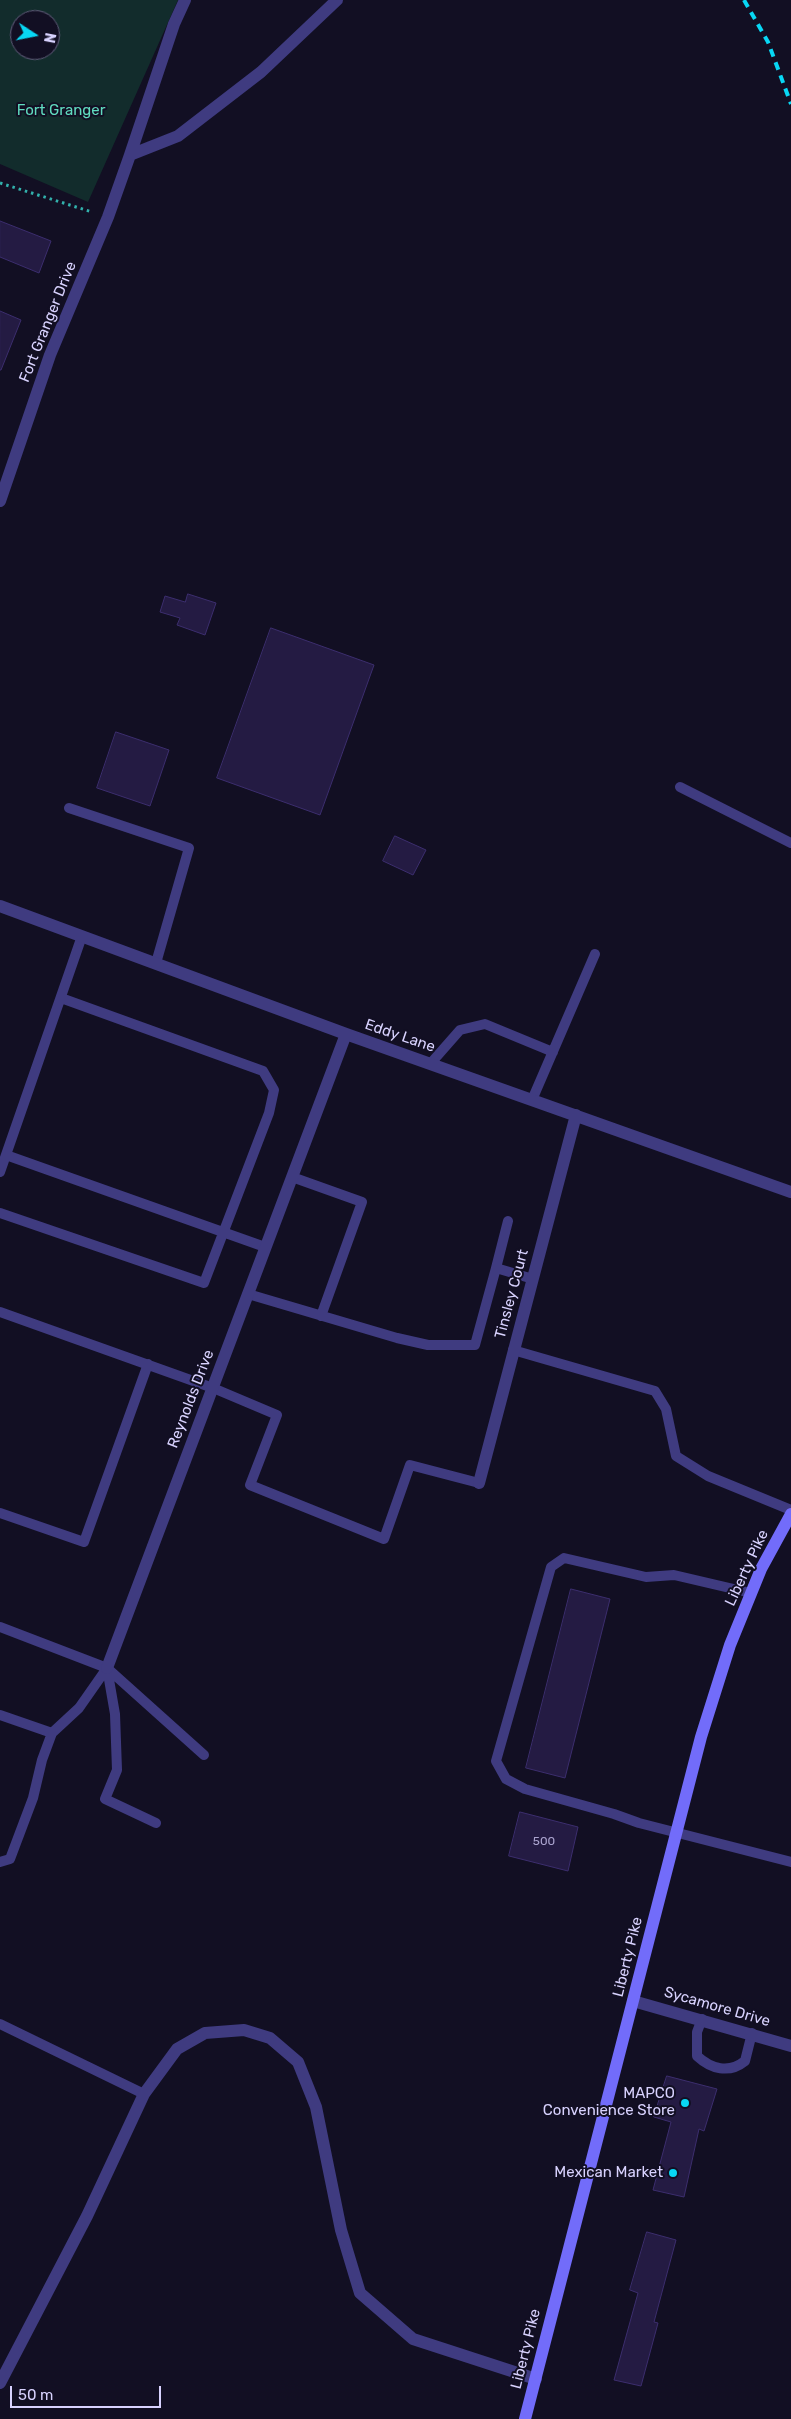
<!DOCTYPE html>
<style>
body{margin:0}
#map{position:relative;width:791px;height:2419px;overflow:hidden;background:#120f23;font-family:Rubik,sans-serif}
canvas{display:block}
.north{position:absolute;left:10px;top:10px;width:50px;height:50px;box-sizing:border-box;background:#120f23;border:1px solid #615d7b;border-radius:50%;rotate:101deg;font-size:14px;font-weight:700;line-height:20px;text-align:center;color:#d8d2fe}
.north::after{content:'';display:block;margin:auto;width:18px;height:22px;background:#08d7f4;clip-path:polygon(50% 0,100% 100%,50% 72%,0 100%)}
.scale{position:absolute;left:10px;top:2386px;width:151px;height:22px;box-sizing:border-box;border:2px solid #d8d2fe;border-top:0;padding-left:6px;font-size:15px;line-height:18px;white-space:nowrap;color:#d8d2fe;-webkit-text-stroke:4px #120f23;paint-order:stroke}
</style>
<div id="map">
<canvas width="791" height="2419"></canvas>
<div class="north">N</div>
<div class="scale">50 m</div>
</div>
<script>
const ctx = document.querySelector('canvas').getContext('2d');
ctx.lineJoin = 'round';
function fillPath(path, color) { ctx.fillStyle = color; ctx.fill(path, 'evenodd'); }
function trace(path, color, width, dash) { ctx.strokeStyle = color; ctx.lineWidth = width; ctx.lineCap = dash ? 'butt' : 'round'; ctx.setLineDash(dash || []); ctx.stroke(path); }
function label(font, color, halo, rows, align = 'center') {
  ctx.font = font + ' Rubik,sans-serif'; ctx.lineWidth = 4; ctx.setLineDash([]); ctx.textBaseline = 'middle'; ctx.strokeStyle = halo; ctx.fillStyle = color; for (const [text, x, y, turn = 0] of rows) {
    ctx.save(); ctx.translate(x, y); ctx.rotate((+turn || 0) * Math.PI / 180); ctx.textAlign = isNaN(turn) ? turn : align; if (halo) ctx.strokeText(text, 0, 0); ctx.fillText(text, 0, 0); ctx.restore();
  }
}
fillPath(new Path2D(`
 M0 0H178L88 202 0 164ZM20 20H50V50H20Z`), '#122c2c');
const building = new Path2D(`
 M0 221 51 241 39 273 0 257Z
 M0 311 21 320 1 370H0Z
 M188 594 216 603 205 635 177 625 180 618 160 612 165 596 185 602Z
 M271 628 374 665 320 815 217 778Z
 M116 732 169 750 150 806 97 788Z
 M395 836 426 850 413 875 383 861Z
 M571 1589 610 1599 565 1778 526 1768Z
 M520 1812 578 1827 568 1871 509 1856Z
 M667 2076 717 2089 704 2131 699 2129 684 2197 653 2190 671 2122 654 2117Z
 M647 2232 676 2240 654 2322 658 2323 641 2386 614 2380 638 2293 630 2290Z`);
fillPath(building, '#241b43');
trace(building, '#3c2e6e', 1);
trace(new Path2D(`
 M0 183 92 212`), '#32b1ac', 3, [2.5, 4]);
trace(new Path2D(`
 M680 787 791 843
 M69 808 189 848 156 963
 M431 1063 460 1030 485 1024 553 1052
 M532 1100 595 954
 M6 1155 265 1247
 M0 1172 82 936
 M292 1177 362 1202 321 1316
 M0 1213 204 1283 269 1113 274 1090 263 1071 61 998
 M496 1268 508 1221
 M248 1294 397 1338 428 1345H475L496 1268 533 1279
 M0 1312 213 1388 277 1415 250 1485 384 1539 410 1465 479 1483
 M513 1350 655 1391 666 1409 676 1456 708 1476 791 1510
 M0 1513 84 1542 148 1364
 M751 1593 674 1575 646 1577 564 1558 551 1567 496 1761 506 1779 525 1789 614 1814 639 1823 791 1862
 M0 1627 107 1668 204 1755
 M107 1668 115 1714 117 1770 105 1799 156 1823
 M0 1715 52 1733
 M0 1862 10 1859 33 1798 42 1760 52 1733 79 1708 107 1668
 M702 2019 697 2032V2056C711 2069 729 2074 745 2061L752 2033
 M0 2024 144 2094`), '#3f3b80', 10);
trace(new Path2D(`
 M130 155 174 24 185 0
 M0 501 50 355 108 217 130 155 178 136 261 72 337 0
 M0 906 346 1034 791 1192
 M479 1483 576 1115
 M107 1668 346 1034
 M633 2001 791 2046
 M0 2383 87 2216 144 2094 177 2049 205 2033 244 2030 270 2038 298 2062 316 2107 341 2230 360 2293 413 2339 536 2379`), '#3f3b80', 12);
trace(new Path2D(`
 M525 2419 701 1737 730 1645 761 1569 791 1514`), '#726cfa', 12);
trace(new Path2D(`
 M744 0 768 42 791 104`), '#08d7f4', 4, [8, 6]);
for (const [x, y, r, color] of [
 [685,2103,5,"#08d7f4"],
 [673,2173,5,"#08d7f4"]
]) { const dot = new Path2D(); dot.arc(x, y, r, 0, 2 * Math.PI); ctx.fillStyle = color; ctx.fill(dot); trace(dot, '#120f23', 2); }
label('12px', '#aba4cf', null, [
 ["500",544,1842]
]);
label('15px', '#60dbbf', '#120f23', [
 ["Fort Granger",61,111]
]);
label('15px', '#d8d2fe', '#120f23', [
 ["Fort Granger Drive",48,322,-68],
 ["Eddy Lane",400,1036,19],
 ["Tinsley Court",512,1294,-75],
 ["Reynolds Drive",191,1399,-69],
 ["Liberty Pike",747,1568,-65],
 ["Liberty Pike",628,1957,-76],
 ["Sycamore Drive",717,2007,16],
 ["Liberty Pike",526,2349,-76]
]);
label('15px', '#d8d2fe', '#120f23', [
 ["MAPCO",675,2094],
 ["Convenience Store",675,2111],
 ["Mexican Market",663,2173]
], 'right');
</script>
